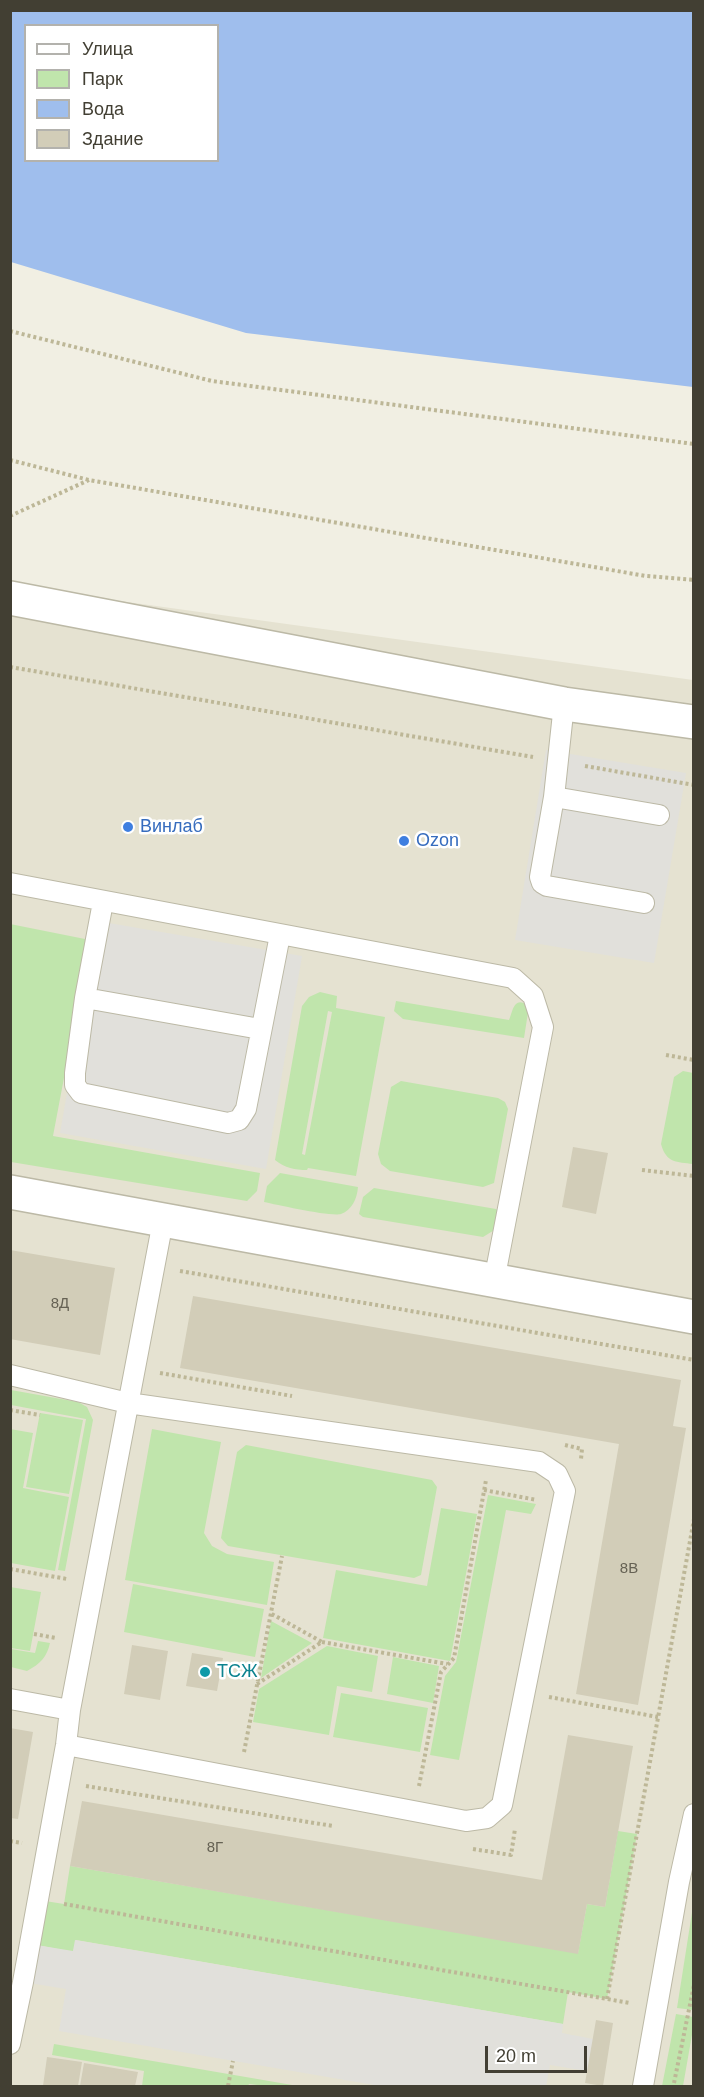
<!DOCTYPE html>
<meta charset="utf-8">
<style>
body{margin:0}
#map{position:relative;width:704px;height:2097px;overflow:hidden;background:#f1efe3;font-family:Arial,sans-serif}
canvas{display:block}
.frame{position:absolute;inset:0;border:12px solid #423f33;pointer-events:none}
.legend{position:absolute;left:24px;top:24px;width:195px;height:138px;box-sizing:border-box;background:#fff;border:2px solid #b3b2ad;margin:0;padding:8px 10px;list-style:none;font-size:18px;color:#423f33}
.legend li{display:flex;align-items:center;gap:12px;height:30px}
.legend b{width:30px;border:2px solid #b3b2ad}
.scale{position:absolute;left:485px;top:2046px;width:102px;height:27px;box-sizing:border-box;border:3px solid #423f33;border-top:0;padding-left:8px;font-size:18px;line-height:21px;white-space:nowrap;color:#423f33;-webkit-text-stroke:4px #fff;paint-order:stroke}
</style>
<div id="map">
<canvas width="704" height="2097"></canvas>
<div class="frame"></div>
<ul class="legend">
<li><b style="height:8px;background:#fff"></b>Улица</li>
<li><b style="height:16px;background:#c0e5ac"></b>Парк</li>
<li><b style="height:16px;background:#9fbeed"></b>Вода</li>
<li><b style="height:16px;background:#d2cdb8"></b>Здание</li>
</ul>
<div class="scale">20 m</div>
</div>
<script>
const ctx = document.querySelector('canvas').getContext('2d');
ctx.lineJoin = 'round';
function fillPath(path, color) { ctx.fillStyle = color; ctx.fill(path, 'evenodd'); }
function trace(path, color, width, dash) { ctx.strokeStyle = color; ctx.lineWidth = width; ctx.lineCap = dash ? 'butt' : 'round'; ctx.setLineDash(dash || []); ctx.stroke(path); }
function label(font, color, halo, rows, align = 'center') {
  ctx.font = font + ' Arial,sans-serif'; ctx.lineWidth = 5; ctx.setLineDash([]); ctx.textBaseline = 'middle'; ctx.strokeStyle = halo; ctx.fillStyle = color; for (const [text, x, y, turn = 0] of rows) {
    ctx.save(); ctx.translate(x, y); ctx.rotate((+turn || 0) * Math.PI / 180); ctx.textAlign = isNaN(turn) ? turn : align; if (halo) ctx.strokeText(text, 0, 0); ctx.fillText(text, 0, 0); ctx.restore();
  }
}
fillPath(new Path2D(`
 M11 586 693 680V2086H11Z`), '#e5e2d1');
fillPath(new Path2D(`
 M10 924 90 940 53 1136 260 1173 257 1191 247 1201 11 1162Z
 M320 992 337 996 336 1008 385 1017 356 1176 308 1168 307 1170C295 1170 285 1168 275 1160L302 1006 309 997ZM328 1011 332 1012 305 1155 302 1154Z
 M396 1001 509 1020C513 1010 514 995 529 1006L524 1038 403 1019 394 1011Z
 M683 1071 693 1073V1164C677 1162 666 1163 661 1144L674 1077Z
 M401 1081 498 1098 505 1102 508 1109 494 1183 483 1187 390 1171 381 1164 378 1154 391 1087Z
 M280 1173 358 1187C357 1199 352 1210 341 1214 331 1217 278 1205 264 1202L267 1186Z
 M374 1188 496 1209 502 1214 496 1229 483 1237 363 1217 359 1214 363 1197Z
 M11 1390 78 1402 87 1407 93 1420 65 1571 58 1570 86 1419 11 1405Z
 M40 1413 83 1420 69 1494 26 1487Z
 M10 1429 33 1433 23 1488 69 1497 55 1571 11 1563Z
 M152 1429 221 1442 204 1533 212 1546 227 1554 274 1562 267 1605 125 1580Z
 M246 1445 432 1480 437 1487 421 1575 414 1578 228 1546 221 1538 237 1452Z
 M488 1495 536 1504 531 1514 506 1510 459 1760 430 1755 445 1676 456 1662Z
 M441 1508 477 1514 450 1661 323 1638 336 1570 427 1586Z
 M133 1584 264 1609 255 1657 124 1632Z
 M10 1587 41 1592 30 1651 11 1648Z
 M271 1621 312 1643 261 1678Z
 M38 1641 50 1643C47 1657 40 1664 27 1671L11 1667V1649L35 1653Z
 M327 1646 378 1656 372 1692 337 1686 329 1735 253 1722 259 1689Z
 M393 1657 439 1666 433 1703 387 1694Z
 M341 1693 428 1708 420 1752 333 1737Z
 M618 1831 637 1834 607 1999 568 1992 563 2024 76 1940 73 1952 37 1945 45 1901 64 1904 70 1866 578 1953 587 1904 605 1907Z
 M693 1906V2010L677 2008Z
 M676 2014 693 2017V2029L683 2086H662Z
 M54 2044 298 2086H265L249 2084 248 2086H142L144 2071 52 2055Z`), '#c0e5ac');
fillPath(new Path2D(`
 M546 750 686 773 654 963 515 940Z
 M97 921 302 956 266 1169 60 1133Z
 M75 1940 563 2024 562 2033 604 2041 599 2073 550 2065 546 2086H380L59 2031 66 1989 23 1982 30 1944 73 1951Z`), '#e1e0db');
fillPath(new Path2D(`
 M10 11H693V387L246 333 11 262ZM26 26H218V160H26Z`), '#9fbeed');
fillPath(new Path2D(`
 M573 1147 608 1153 596 1214 562 1207Z
 M10 1250 115 1268 100 1355 10 1339Z
 M193 1296 681 1380 673 1426 686 1428 638 1705 576 1694 619 1444 180 1368Z
 M132 1645 168 1651 160 1700 124 1694Z
 M192 1653 223 1658 217 1691 186 1686Z
 M10 1728 33 1732 18 1819 10 1818Z
 M568 1735 633 1746 605 1907 587 1904 578 1954 70 1866 82 1801 542 1880Z
 M596 2020 613 2023 603 2086 585 2083Z
 M47 2057 82 2062 78 2086H43Z
 M84 2063 138 2072 135 2086H80Z`), '#d2cdb8');
const lane = new Path2D(`
 M564 704 554 797 540 877 542 883 547 886 644 903
 M554 797 659 815
 M10 883 513 978 533 996 543 1027 494 1281
 M103 902 85 998 75 1073V1085L81 1093 228 1123 239 1120 246 1109 280 935
 M85 998 260 1029
 M10 1375 128 1403 539 1462 557 1474 565 1491 502 1805 487 1818 466 1821 66 1745
 M10 1699 70 1710
 M10 2044 23 1982 66 1745 70 1710 163 1221
 M643 2086 679 1882 694 1814`);
const street = new Path2D(`
 M10 598 564 704 694 722
 M10 1192 694 1317`);
trace(lane, '#bcb9a6', 22);
trace(street, '#bcb9a6', 36);
trace(new Path2D(`
 M10 331 212 381 694 444
 M10 460 89 480 646 576 694 580
 M10 516 89 480
 M10 667 533 757
 M585 766 694 785
 M666 1055 694 1060
 M642 1170 694 1176
 M180 1271 694 1360
 M160 1373 292 1396
 M10 1410 40 1415
 M565 1445 582 1449 581 1459
 M484 1490 537 1500
 M10 1569 67 1579
 M34 1634 56 1638
 M322 1642 447 1664
 M257 1684 322 1642 270 1613
 M549 1697 658 1717
 M244 1752 282 1556
 M86 1786 333 1826
 M419 1786 441 1672 454 1658 486 1480
 M10 1841 22 1843
 M473 1849 511 1855 515 1829
 M64 1904 630 2003
 M607 1999 694 1519
 M674 2083 694 1985
 M228 2086 233 2061`), '#bdb797', 4, [3, 3]);
trace(lane, '#fff', 20);
trace(street, '#fff', 33);
for (const [x, y, r, color] of [
 [128,827,6,"#3f7fe0"],
 [404,841,6,"#3f7fe0"],
 [205,1672,6,"#0f9aa8"]
]) { const dot = new Path2D(); dot.arc(x, y, r, 0, 2 * Math.PI); ctx.fillStyle = color; ctx.fill(dot); trace(dot, '#fff', 2); }
label('15px', '#666254', null, [
 ["8Д",60,1304],
 ["8В",629,1569],
 ["8Г",215,1848]
]);
label('18px', '#366cbe', '#fff', [
 ["Винлаб",140,827],
 ["Ozon",416,841]
], 'left');
label('18px', '#0d838f', '#fff', [
 ["ТСЖ",217,1672]
], 'left');
</script>
